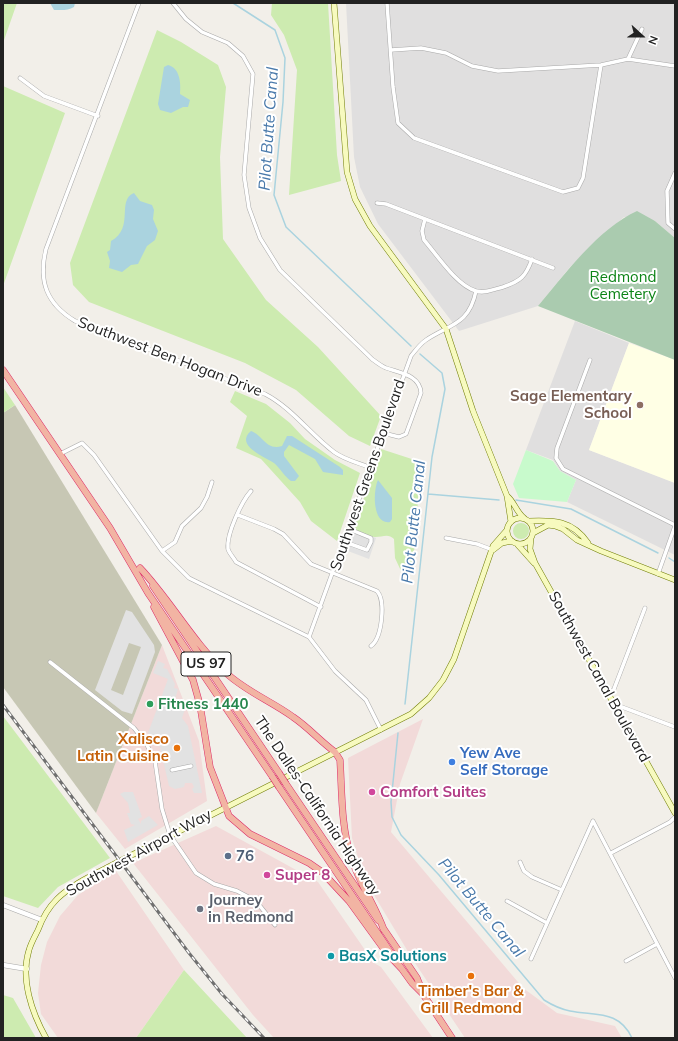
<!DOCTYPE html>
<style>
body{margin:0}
#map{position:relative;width:678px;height:1041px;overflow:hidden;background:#f2efe9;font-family:Mulish,sans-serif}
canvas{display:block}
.frame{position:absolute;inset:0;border:4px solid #222;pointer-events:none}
.north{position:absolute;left:622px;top:16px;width:40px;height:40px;-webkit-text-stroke:3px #fff;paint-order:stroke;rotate:111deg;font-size:11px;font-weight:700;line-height:16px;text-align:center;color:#222}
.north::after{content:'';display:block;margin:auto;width:14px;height:18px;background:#222;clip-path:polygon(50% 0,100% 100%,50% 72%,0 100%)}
</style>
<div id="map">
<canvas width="678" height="1041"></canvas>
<div class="frame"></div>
<div class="north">N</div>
</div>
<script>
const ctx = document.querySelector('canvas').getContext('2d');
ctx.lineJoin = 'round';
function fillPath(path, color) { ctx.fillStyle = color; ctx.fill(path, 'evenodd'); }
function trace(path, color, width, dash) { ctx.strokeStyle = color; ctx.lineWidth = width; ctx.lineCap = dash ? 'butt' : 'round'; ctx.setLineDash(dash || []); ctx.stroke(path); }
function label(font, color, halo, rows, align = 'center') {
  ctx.font = font + ' Mulish,sans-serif'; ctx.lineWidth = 4; ctx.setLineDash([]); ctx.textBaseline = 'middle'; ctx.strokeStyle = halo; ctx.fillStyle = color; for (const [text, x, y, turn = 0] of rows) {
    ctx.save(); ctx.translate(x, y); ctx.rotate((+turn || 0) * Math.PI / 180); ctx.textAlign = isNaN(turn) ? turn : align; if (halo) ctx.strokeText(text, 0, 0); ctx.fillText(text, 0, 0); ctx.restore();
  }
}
fillPath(new Path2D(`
 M346 3H675V238L655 221 624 217 570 267 538 306 459 331 378 224 360 187 354 157Z
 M575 321 629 343 589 450 675 483V555L567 502 576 480 560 471 553 460 526 450Z`), '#e0dfdf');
fillPath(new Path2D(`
 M162 645 199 741 207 801 125 849 96 813Z
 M423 719 400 784 391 832 523 988 557 1013 615 1026 622 1038H465L413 960 365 880 352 838 348 758Z
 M216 826 318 882 374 963 381 967 433 1038H274L253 1015 133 863Z
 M116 871 184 970 136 1038H58L41 1014 38 993 41 965 47 942 60 916 78 895Z`), '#f2dad9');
fillPath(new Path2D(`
 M629 343 675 360V483L589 450Z`), '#ffffe5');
fillPath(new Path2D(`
 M15 405 162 645 96 813 3 687V413Z`), '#c7c7b4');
fillPath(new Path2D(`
 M3 3H17L3 43Z
 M272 3H328L337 155 341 181 289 195 297 70 284 35 271 15Z
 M157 30 181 42 218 65 226 87 220 157 223 239 266 300 318 347 381 416 370 446 349 436 296 390 245 363 89 302 73 285 70 263Z
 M3 86 65 113 3 286Z
 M3 387 15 405 3 413Z
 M235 391 266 404 290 423 305 439 335 460 360 473 337 541 311 521 300 502 261 459 236 448 247 416 230 402Z
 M381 449 421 462 413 566 410 573 406 575 402 573 395 558 394 539C388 533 383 537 375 537 369 537 359 531 353 529Z
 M513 531a8 8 0 1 1 16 0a8 8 0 1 1-16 0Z
 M3 716 110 858 58 887 38 908 3 896Z
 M184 970 247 1038H136Z
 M3 995 13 998 36 1038H3Z`), '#cdebb0');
fillPath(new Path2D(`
 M637 211 655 221 675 238V360L538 306C564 275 599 228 637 211Z`), '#aacbaf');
fillPath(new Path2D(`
 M526 450 553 461 560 471 576 480 567 502 519 498 513 484Z`), '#c8facc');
fillPath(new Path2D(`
 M353 530 376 538 369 559 348 551 349 548 347 547 349 542 351 543Z
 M126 610 132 612 154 645 155 652 132 714 122 711 95 690ZM129 643 141 647 123 695 111 690Z
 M158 661 165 664 163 668 167 669 175 684 174 688 178 689 175 699 179 700 182 699 183 701 181 707 185 709 182 718 188 726 202 793H194L192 789 194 787 192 783H185L184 787 175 789 169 786 159 743 148 733 168 679 153 673Z
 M124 792H133L142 817 138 819 141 824V821L149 816 158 825 128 842 124 830 135 825 131 824 127 813H130L128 803 120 794Z`), '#e2e2e2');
fillPath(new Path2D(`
 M50 3H75L74 7C68 11 61 10 54 10Z
 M168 65C180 68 181 83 180 94L190 100 188 107H183L171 113 160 110 158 104 164 67Z
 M134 193 140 201 152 205 154 210 153 219 158 231 155 240 147 246 138 264 131 265 122 272 109 268 110 261 107 252 110 250 111 241C135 228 116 200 134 193Z
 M251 431C263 435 266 451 282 446L287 436H292L340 467 343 470V475L323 472 315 459 289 445 284 452V456L299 476 295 481H291C284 476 280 468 274 463 265 457 234 445 251 431Z
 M378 480 392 498V519L390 522C372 525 373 490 378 480Z`), '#aad3df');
trace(new Path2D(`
 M233 3 275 30 285 58 283 102 274 195 286 227 411 346
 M428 494 499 500
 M516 500 571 509 658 553
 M669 558 675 562
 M405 704 432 457 445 389 442 373 420 354
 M398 733 391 802 392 817 401 835 439 875 544 1000C552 1005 560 1009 570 1011 596 1016 619 1010 632 1038`), '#aad3df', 1.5);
const minor = new Path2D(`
 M139 3 46 249C38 282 47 304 75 321L265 394C292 408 310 434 334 452 345 460 359 463 371 468
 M173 3 186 19 202 32 228 43 243 56 253 74 244 175 249 208 260 238 280 270 372 359C376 362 381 366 386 368 400 373 420 375 421 393L406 434 399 437 383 433
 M387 3 393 87 398 123 414 138 563 192 578 188 583 178 601 65
 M391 50 421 48 446 53 472 66 498 71 601 65 628 59 675 66
 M628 59 642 29
 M20 78 44 96 98 116
 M675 173 667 191 668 223 675 229
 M377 203 386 204 553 268
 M425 219 422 231 424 240C437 255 457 286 476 291 484 294 495 289 503 287 521 281 526 276 532 259
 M590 360 557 448 556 458 563 469 675 525
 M60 454 82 443 94 455 162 551 175 542 182 526 201 508 207 497 212 482
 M251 491C242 501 226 534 228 549 229 553 234 558 236 562L321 607
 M238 515 274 529 283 534 311 564 377 591C386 601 382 638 371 646
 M446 538 477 544 493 550
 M345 542 367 550 371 542V538L349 529
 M162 551 189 578 309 637 335 671 366 700 381 730
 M658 574 675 526
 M309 637 411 356C415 351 420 344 426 340 450 324 469 325 476 291
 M50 662 134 728 146 743 155 761 162 809 170 835 196 873 214 884 237 891 256 901 275 925
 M609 695 614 689 645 608
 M614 704 675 727
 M172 770 191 766
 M593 821 675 978
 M611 853 670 822 675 817
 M520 862 524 871 532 877 562 890
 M507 901 547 923
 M531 959 593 821
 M626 961 657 944`);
const tertiary = new Path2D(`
 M3 905 42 920
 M3 965 27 969`);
const secondary = new Path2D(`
 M334 3 347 172 355 199 370 226 446 329 473 411 507 496 511 522
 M507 496C514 501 516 512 524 518
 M507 531a13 13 0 1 1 26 0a13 13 0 1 1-26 0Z
 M529 521C553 520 572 520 588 543
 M533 533 548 525 555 526 563 529 577 540 601 551 675 580
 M531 538 530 549 535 563 675 813
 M517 544 534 563
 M493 550 502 543 512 541
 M46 1038C32 1013 20 979 29 950 31 943 35 936 38 930 42 919 49 907 57 899 74 882 100 872 120 861L411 714 429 698 443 680 454 659 493 546 507 530`);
const trunk = new Path2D(`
 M3 370 110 528 148 593 272 776
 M140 568C171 601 192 641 225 672 245 691 271 701 293 717 308 727 320 741 335 752L340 760C342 792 341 827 351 857 359 883 375 905 384 930
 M153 586 279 773
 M154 607 193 680 200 705 210 767 229 816 250 834 309 863 322 872 349 901 386 952 401 968
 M286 784 378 920
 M279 787 393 956
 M383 928 417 978 423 993
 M399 965 412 983 423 994 452 1038`);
trace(minor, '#a9a9a9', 4.5);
trace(tertiary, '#a9a9a9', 5.5);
trace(secondary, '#707d05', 6);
trace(trunk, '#dc2a67', 7);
trace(minor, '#fff', 3.5);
trace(tertiary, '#fff', 4.5);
trace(secondary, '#f7fabf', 5);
trace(trunk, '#f2b4a3', 6);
const rail = new Path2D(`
 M3 705 189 953 222 994 264 1038`);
trace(rail, '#707070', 3);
trace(rail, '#fff', 1.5, [4.5]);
const trunkBridge = new Path2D(`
 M279 773 286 784
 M272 776 279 787`);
trace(trunkBridge, '#dc2a67', 7, []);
trace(trunkBridge, '#f2b4a3', 6);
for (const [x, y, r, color] of [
 [640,405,4,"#8d6e63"],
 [150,704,4,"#2e9e5b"],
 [177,748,4,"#e8710a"],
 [452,762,4,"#3f7fe0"],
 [372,792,4,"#d1479c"],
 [228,856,4,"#5c6f8a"],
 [267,875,4,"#d1479c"],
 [200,909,4,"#6b7280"],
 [331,956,4,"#0f9aa8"],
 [471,976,4,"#e8710a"]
]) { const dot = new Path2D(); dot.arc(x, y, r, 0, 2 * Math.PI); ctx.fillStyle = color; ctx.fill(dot); trace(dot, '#fff', 1.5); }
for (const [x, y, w] of [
 [206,664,50]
]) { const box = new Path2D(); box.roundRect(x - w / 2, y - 12, w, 24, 3); ctx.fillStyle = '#fff'; ctx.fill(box); trace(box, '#222', 1); }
label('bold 14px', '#222', null, [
 ["US 97",206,664]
]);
label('15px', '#0c8416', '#fff', [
 ["Redmond",623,277],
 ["Cemetery",623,294]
]);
label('15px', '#222', '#fff', [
 ["Southwest Ben Hogan Drive",170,357,21],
 ["Southwest Greens Boulevard",368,475,-71],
 ["Southwest Canal Boulevard",599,677,61],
 ["The Dalles-California Highway",317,806,56],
 ["Southwest Airport Way",139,853,-29]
]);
label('bold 15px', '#785e54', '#fff', [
 ["Sage Elementary",632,396],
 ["School",632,413]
], 'right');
label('bold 15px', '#27864d', '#fff', [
 ["Fitness 1440",158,704]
], 'left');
label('bold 15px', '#c56008', '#fff', [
 ["Xalisco",169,739],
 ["Latin Cuisine",169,756],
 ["Timber's Bar &",471,991,"center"],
 ["Grill Redmond",471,1008,"center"]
], 'right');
label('bold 15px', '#366cbe', '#fff', [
 ["Yew Ave",460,753],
 ["Self Storage",460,770]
], 'left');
label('bold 15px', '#b23c85', '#fff', [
 ["Comfort Suites",380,792],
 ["Super 8",275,875]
], 'left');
label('bold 15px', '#4e5e75', '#fff', [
 ["76",236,856]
], 'left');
label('bold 15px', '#5b616d', '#fff', [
 ["Journey",208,900],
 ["in Redmond",208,917]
], 'left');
label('bold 15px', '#0d838f', '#fff', [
 ["BasX Solutions",339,956]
], 'left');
label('italic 16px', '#4a7aab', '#fff', [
 ["Pilot Butte Canal",269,129,-86],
 ["Pilot Butte Canal",414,522,-84],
 ["Pilot Butte Canal",481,908,50]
]);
</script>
